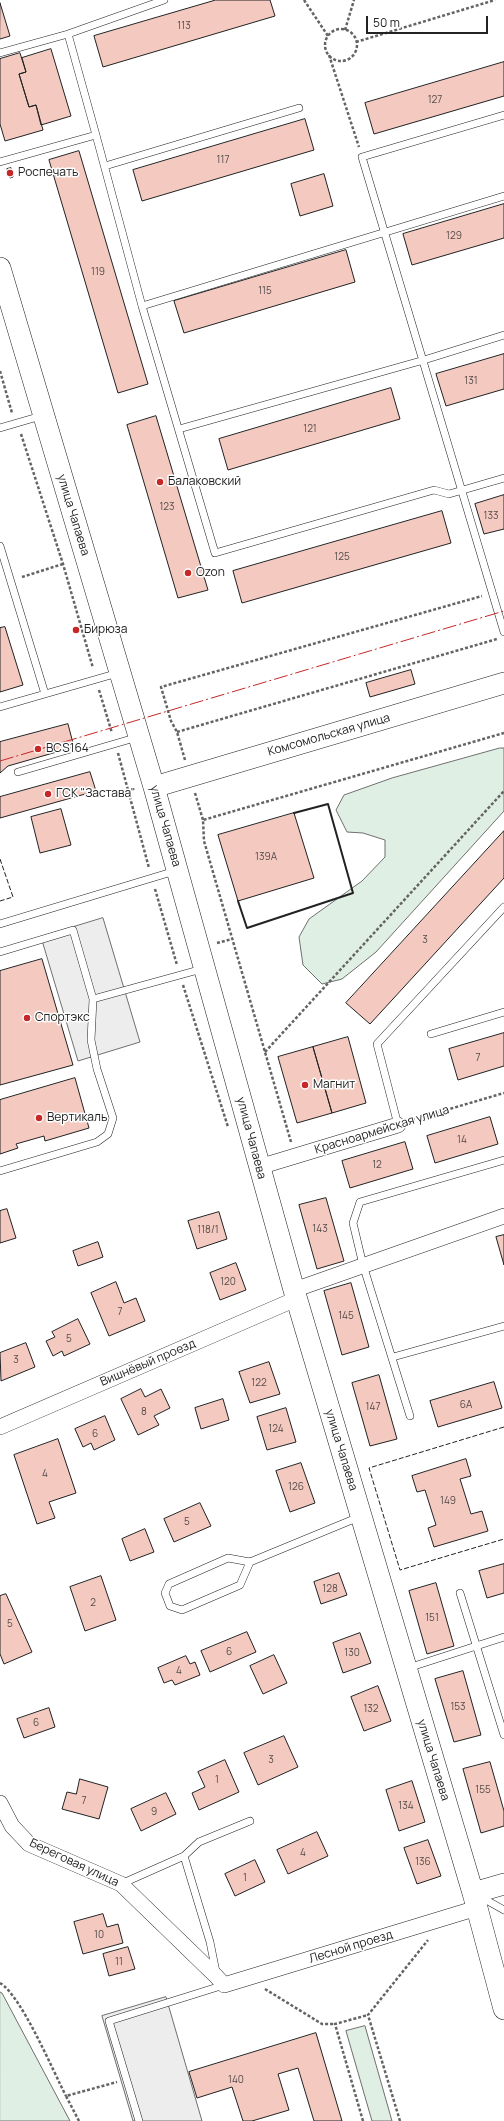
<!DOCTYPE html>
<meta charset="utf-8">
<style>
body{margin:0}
#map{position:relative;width:504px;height:2121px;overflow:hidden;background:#fff;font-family:Manrope,sans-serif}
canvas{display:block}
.scale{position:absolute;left:366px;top:16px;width:122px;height:18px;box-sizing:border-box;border:2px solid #222;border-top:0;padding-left:5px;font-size:12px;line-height:14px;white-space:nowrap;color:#222;-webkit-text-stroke:3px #fff;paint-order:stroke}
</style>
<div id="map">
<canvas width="504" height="2121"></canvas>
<div class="scale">50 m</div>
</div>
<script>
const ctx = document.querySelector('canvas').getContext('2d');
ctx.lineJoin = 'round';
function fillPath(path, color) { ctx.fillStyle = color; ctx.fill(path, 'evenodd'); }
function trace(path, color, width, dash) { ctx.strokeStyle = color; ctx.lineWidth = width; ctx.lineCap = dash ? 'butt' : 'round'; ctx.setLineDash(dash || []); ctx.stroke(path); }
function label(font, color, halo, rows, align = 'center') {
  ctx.font = font + ' Manrope,sans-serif'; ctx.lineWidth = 3; ctx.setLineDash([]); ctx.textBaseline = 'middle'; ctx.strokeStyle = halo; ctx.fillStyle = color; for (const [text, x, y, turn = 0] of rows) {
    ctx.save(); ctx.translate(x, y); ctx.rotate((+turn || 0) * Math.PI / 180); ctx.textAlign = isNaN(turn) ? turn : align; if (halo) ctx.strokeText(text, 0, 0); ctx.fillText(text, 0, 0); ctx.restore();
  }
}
const green = new Path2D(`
 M500 748H504V811L376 952 342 979 322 984 303 965 299 937 309 919 362 881 385 857V840L363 833 347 832 336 810 344 795 392 778Z
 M0 1992 2 1993 70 2121H0Z
 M365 2026 392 2121H372L346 2031Z`);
fillPath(green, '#e0efe3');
trace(green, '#6f6f6f', 1);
const parking = new Path2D(`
 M103 918 140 1042 78 1061 41 937Z
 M166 1997 202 2121H133L102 2016Z`);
fillPath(parking, '#ededed');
trace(parking, '#6f6f6f', 1);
const building = new Path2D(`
 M216 0H270L275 16 103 67 94 36Z
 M0 3 10 36 0 39Z
 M51 49 71 116 41 125 36 105 29 107 19 74 26 72 22 58Z
 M20 53 26 72 19 74 29 107 36 105 43 130 5 141 0 124V59Z
 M504 62V96L374 134 365 103Z
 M305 119 314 150 142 201 133 170Z
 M79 151 148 384 118 393 49 160Z
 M11 168 13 177 10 178 7 169Z
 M324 174 333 206 300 216 291 184Z
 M504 204V238L412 265 403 234Z
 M346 250 355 282 184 333 174 301Z
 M504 354V389L446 406 436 374Z
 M391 388 400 419 228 470 219 439Z
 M156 416 208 590 178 598 127 425Z
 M504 495V529L484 534 475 504Z
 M442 511 451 543 242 603 233 571Z
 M5 627 23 685 0 692V628Z
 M411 670 415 684 370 697 366 683Z
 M68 724 74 747 8 766 0 773V742Z
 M90 772 96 791 0 818V797Z
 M61 809 71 845 40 853 31 817Z
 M294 813 314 878 238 901 218 835Z
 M504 831V878L370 1024 346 1003Z
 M42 959 73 1065 0 1085V971Z
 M504 1033V1066L458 1080 449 1049Z
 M348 1037 366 1103 332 1113 313 1047Z
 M313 1047 332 1113 297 1123 278 1057Z
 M75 1078 89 1128 45 1141 44 1136 16 1144 18 1148 0 1154V1100Z
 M490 1117 498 1144 435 1163 427 1136Z
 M405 1142 413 1169 350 1188 342 1161Z
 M326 1198 344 1261 317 1269 299 1205Z
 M7 1209 16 1238 0 1243V1211Z
 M219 1212 227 1239 197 1249 188 1221Z
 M504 1235V1265L496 1237Z
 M98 1242 103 1257 78 1266 73 1251Z
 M236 1263 246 1290 220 1300 210 1273Z
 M116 1282 124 1303 136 1298 145 1321 109 1336 91 1293Z
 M351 1283 369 1347 342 1355 324 1291Z
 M78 1319 90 1344 64 1356 62 1351 53 1356 46 1341 55 1337 52 1332Z
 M26 1343 35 1367 1 1381 0 1353Z
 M269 1362 280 1394 250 1403 239 1372Z
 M379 1375 397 1439 370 1446 352 1383Z
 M494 1382 502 1408 438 1427 430 1401Z
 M141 1389 145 1397 161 1389 170 1408 154 1416 159 1425 138 1435 121 1399Z
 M223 1399 229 1420 201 1429 195 1408Z
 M286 1408 296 1442 267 1450 257 1417Z
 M105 1416 115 1440 94 1450 91 1443 83 1447 75 1429Z
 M58 1439 76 1493 49 1502 55 1518 37 1524 14 1455Z
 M466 1459 471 1476 460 1479 471 1514 482 1511 488 1531 434 1547 428 1528 436 1525 425 1490 417 1492 412 1476Z
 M301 1463 315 1503 290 1512 276 1471Z
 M200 1503 211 1526 174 1542 164 1519Z
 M145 1529 154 1552 130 1561 122 1539Z
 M504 1564V1593L487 1598 479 1571Z
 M339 1573 347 1595 321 1604 314 1582Z
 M101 1576 116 1620 85 1631 70 1587Z
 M436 1583 454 1646 427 1654 409 1591Z
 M6 1594 32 1652 4 1664 0 1654V1596Z
 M247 1632 256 1652 210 1672 201 1651Z
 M360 1633 371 1663 343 1673 333 1643Z
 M274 1655 287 1683 263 1694 250 1666Z
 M186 1656 190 1664 195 1662 200 1675 175 1685 172 1680 164 1683 158 1668Z
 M463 1671 481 1735 454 1742 435 1679Z
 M378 1686 391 1721 364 1731 351 1697Z
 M49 1708 55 1727 24 1738 17 1719Z
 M284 1736 298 1767 258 1785 244 1753Z
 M225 1760 239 1792 199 1810 192 1793 205 1787 198 1772Z
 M490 1762 504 1811V1826L481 1833 463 1769Z
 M80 1779 108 1787 99 1819 62 1809 67 1792 76 1794Z
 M412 1781 425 1822 399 1831 386 1790Z
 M166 1793 176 1814 141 1831 131 1809Z
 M317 1832 328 1856 288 1874 277 1850Z
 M428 1840 441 1876 417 1884 404 1848Z
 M255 1860 265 1882 235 1896 225 1874Z
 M103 1914 107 1927 118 1924 123 1943 83 1954 74 1922Z
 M128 1947 135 1969 109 1976 103 1954Z
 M316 2033 342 2121H314L298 2068 278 2074 289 2110 252 2121H243L232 2087 197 2098 189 2072Z`);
fillPath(building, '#f3c9c0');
trace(building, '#222', 1);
const lane = new Path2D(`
 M68 34 164 0
 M0 53 68 34 96 135 0 162
 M504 115 362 157 504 632
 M96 135 142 306 215 553 434 490 449 494 504 478
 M105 166 299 108
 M142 306 504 196
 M0 428 41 416
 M179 429 424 360 504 335
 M0 546 45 694 118 673
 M0 707 45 694
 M18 772 138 737
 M0 924 175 871
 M0 952 73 930 93 999 91 1040 97 1069 113 1118 108 1134 97 1142 0 1171
 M93 999 202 969
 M431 1034 504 1012
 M398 1125 377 1044 504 907
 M393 1357 504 1326
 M410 1416 363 1265 353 1223 360 1202 504 1160
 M250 1562 240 1585 182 1610 170 1606 165 1593 169 1584 228 1558 250 1562 359 1517
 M460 1593 504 1735
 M408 1668 504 1637
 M184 1856 199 1842 250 1821
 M121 1884 184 1856 210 1942 216 1972
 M479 1896 504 1910
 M139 2121 109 2021 224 1985`);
const street = new Path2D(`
 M259 1167 398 1125
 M294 1290 504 1216
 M0 1427 296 1299
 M0 1803 12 1826 29 1844 121 1884 216 1976 224 1985 477 1908`);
const secondary = new Path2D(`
 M0 268 154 787 294 1290 473 1893 504 2009
 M154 787 504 683
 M473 1893 504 1884`);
trace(lane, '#222', 8);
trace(street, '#222', 16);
trace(secondary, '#222', 22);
trace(new Path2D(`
 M304 0 328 36
 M325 45a16 16 0 1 1 32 0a16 16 0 1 1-32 0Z
 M345 30 354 0
 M356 42 495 0
 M329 55 359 147
 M0 371 12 413
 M21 434 63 564 93 668
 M22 577 63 564
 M99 690 112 733
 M177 732 497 639
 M118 753 149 868
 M185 760 177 732 171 721 161 687 482 596
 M195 793 203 820
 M155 889 177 965
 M217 943 232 939
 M183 985 228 1127
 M265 1052 504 791
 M412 1120 504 1093
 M291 1142 204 841 203 820 504 733
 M0 1983C21 1995 53 2071 66 2096
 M265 1989 322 2024H335
 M79 2121 66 2096 117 2082
 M363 2121 335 2024 368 2015
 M400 2121 368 2015 428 1940`), '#646464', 2.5, [3, 2]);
trace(lane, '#fff', 7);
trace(street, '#fff', 15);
trace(secondary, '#fff', 21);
trace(new Path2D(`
 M0 859 13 897 0 901
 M504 1427 369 1468 400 1570 504 1539`), '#222', 1, [5, 2]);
trace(new Path2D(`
 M238 901 247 928 353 893 328 804 294 813`), '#222', 2);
trace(new Path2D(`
 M0 761 504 611`), '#c62828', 1, [14, 3, 2, 3]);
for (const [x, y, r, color] of [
 [10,173,4,"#c62828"],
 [160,482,4,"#c62828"],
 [188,573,4,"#c62828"],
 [76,630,4,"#c62828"],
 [38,749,4,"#c62828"],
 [48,794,4,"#c62828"],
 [27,1018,4,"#c62828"],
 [305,1085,4,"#c62828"],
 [39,1118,4,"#c62828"]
]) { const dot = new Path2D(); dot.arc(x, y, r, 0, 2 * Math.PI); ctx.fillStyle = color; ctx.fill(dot); trace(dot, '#fff', 1.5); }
label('10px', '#564c4a', null, [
 ["113",184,26],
 ["127",435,100],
 ["117",223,160],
 ["129",454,236],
 ["119",98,272],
 ["115",265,291],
 ["131",471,381],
 ["121",310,429],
 ["123",167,507],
 ["133",491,516],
 ["125",342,557],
 ["139А",266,857],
 ["3",425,940],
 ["7",478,1058],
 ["14",462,1140],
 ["12",377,1165],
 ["143",320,1229],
 ["118/1",208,1230],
 ["120",228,1282],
 ["7",120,1312],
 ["145",346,1316],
 ["5",69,1339],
 ["3",16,1360],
 ["122",259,1383],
 ["6А",466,1405],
 ["147",373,1407],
 ["8",144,1412],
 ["124",276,1429],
 ["6",95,1434],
 ["4",45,1474],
 ["126",296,1487],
 ["149",448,1501],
 ["5",187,1522],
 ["128",330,1589],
 ["2",93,1603],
 ["151",432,1618],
 ["5",10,1624],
 ["6",229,1652],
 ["130",352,1653],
 ["4",179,1671],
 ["153",458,1707],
 ["132",371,1709],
 ["6",36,1723],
 ["3",271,1760],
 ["1",217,1780],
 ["155",483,1790],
 ["7",84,1801],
 ["134",406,1806],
 ["9",154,1812],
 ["4",303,1853],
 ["136",423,1862],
 ["1",245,1878],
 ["10",99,1935],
 ["11",119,1962],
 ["140",236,2080]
]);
label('12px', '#222', '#fff', [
 ["Роспечать",18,173],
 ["Балаковский",168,482],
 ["Ozon",196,573],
 ["Бирюза",84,630],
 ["BCS164",46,749],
 ["ГСК \"Застава\"",56,794],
 ["Спортэкс",35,1018],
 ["Магнит",313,1085],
 ["Вертикаль",47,1118]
], 'left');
label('12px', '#222', '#fff', [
 ["улица Чапаева",73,515,73],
 ["Комсомольская улица",329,735,-16],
 ["улица Чапаева",165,826,74],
 ["Красноармейская улица",382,1130,-17],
 ["улица Чапаева",251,1138,75],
 ["Вишнёвый проезд",148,1363,-23],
 ["улица Чапаева",341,1450,73],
 ["улица Чапаева",433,1760,73],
 ["Береговая улица",74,1863,25],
 ["Лесной проезд",351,1947,-17]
]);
</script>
